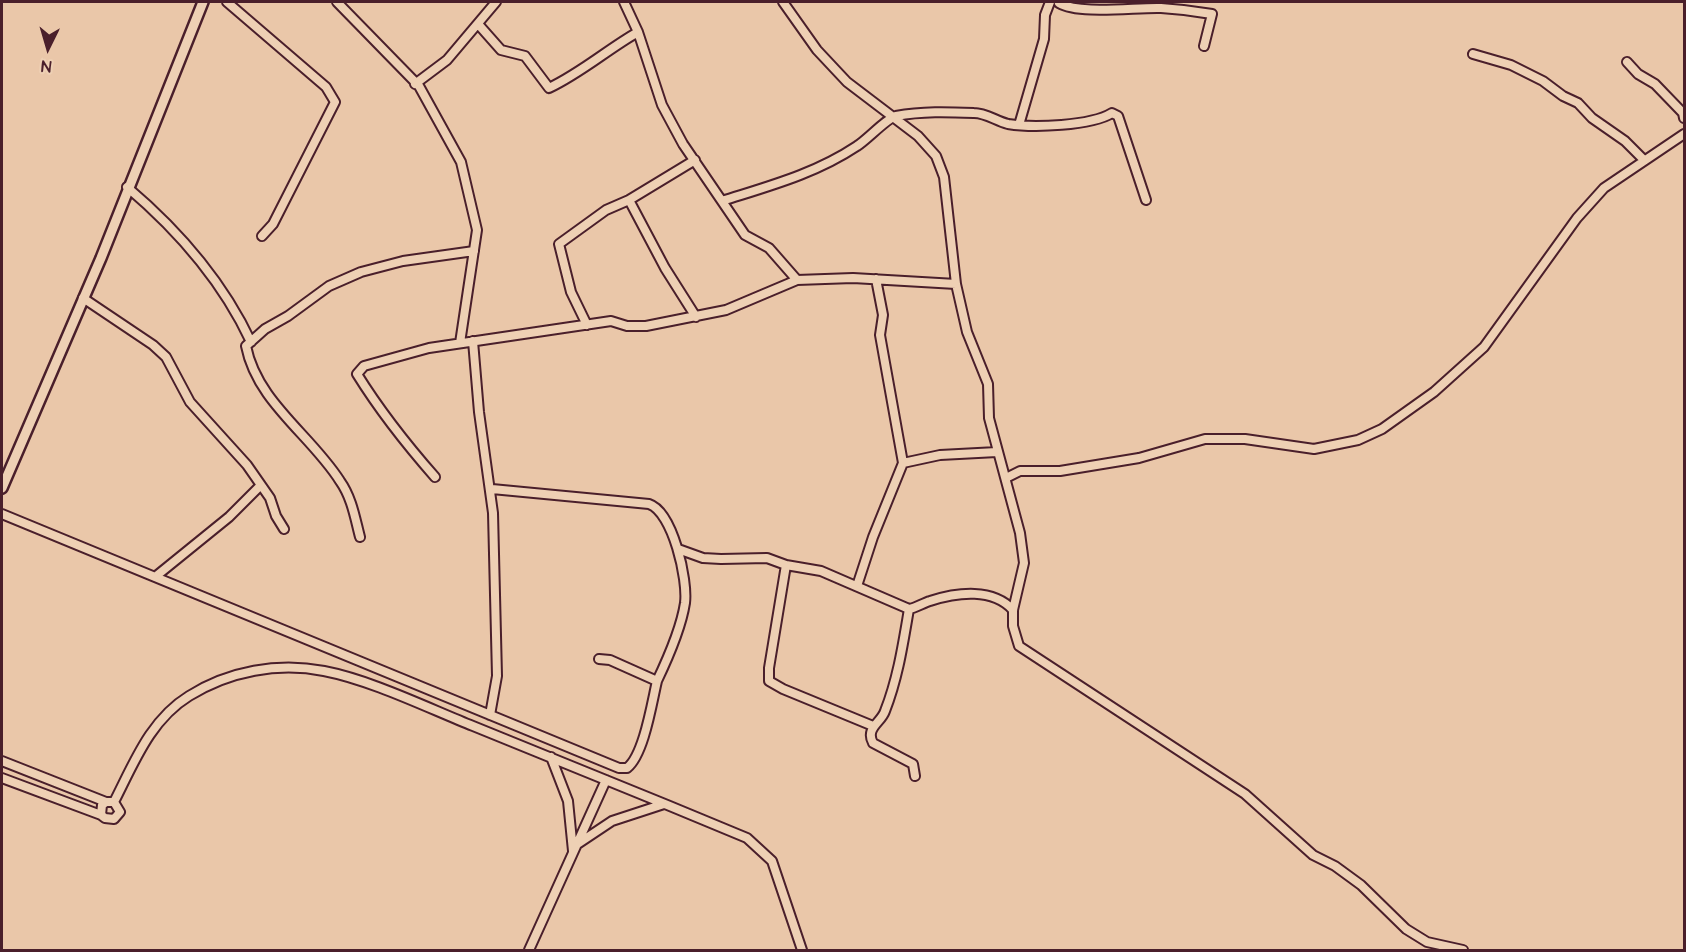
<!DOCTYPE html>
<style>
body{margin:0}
#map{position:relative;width:1686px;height:952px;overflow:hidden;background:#eac7a9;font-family:"Architects Daughter",sans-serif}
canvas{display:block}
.frame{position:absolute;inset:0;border:3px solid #4a1f2b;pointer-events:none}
.north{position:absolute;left:18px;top:18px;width:60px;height:60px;-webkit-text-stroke:4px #eed0b4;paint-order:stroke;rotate:185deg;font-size:16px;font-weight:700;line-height:24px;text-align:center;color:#4a1f2b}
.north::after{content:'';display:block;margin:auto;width:21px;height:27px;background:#4a1f2b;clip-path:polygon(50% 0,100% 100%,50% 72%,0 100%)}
</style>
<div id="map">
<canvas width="1686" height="952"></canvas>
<div class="frame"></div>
<div class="north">N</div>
</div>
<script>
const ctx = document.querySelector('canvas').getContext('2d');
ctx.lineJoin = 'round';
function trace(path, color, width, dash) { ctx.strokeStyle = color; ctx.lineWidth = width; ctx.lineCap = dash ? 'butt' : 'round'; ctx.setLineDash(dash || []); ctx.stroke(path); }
const minor = new Path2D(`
 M227 2 326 87 335 102 273 224 262 236
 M337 2 419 86 461 162 477 230 460 343
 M624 2 638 32 662 105 683 144 745 235 769 248 797 280
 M783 2 817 50 847 82 918 136 936 156 944 177 956 284 967 332 988 384 989 418 1020 533 1024 563 1013 610V626L1019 646 1245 794 1313 855 1335 866 1361 885 1406 929 1427 942 1463 950
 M1059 3C1079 15 1136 7 1161 8 1178 9 1195 11 1212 14L1204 46
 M478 24 501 50 525 56 549 88C581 73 608 49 638 32
 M1473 54 1511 65 1543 81 1563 96 1578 103 1592 118 1625 141 1644 160
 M1627 62 1638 74 1655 84 1683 113 1684 118
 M415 84 447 60 496 2
 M1019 125 1044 39 1045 15 1050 2
 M127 187C179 231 222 280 251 342
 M629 200 665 268 696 317
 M722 201C769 186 815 174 857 146 867 140 887 118 896 116 922 111 948 112 974 113 986 113 996 121 1008 124 1033 128 1091 126 1112 113L1118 116 1146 200
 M876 279 883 315 880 335 903 463
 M83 298 153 345 166 357 190 402 247 465 270 498 276 516 284 529
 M587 325 571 292 559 244 606 210 629 200 695 160
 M473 341 479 412 493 513 497 676 490 715
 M435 477C406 444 380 411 357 374L364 366 429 348 611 321 627 326H646L726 310 797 280 853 278 956 284
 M1006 478 1020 471H1060L1139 458 1205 439H1245L1314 449 1358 440 1382 429 1434 392 1484 347 1577 218 1604 188 1684 134
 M492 489 649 504C673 512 688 580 685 603 681 629 668 658 657 681L610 660 599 659
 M2 514 619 768H627C644 755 652 702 657 681
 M360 537C355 518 352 498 340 481 311 435 257 402 246 346L265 329 288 316 329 286 361 272 403 261 474 251
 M678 549 703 558 721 559 767 558 786 565 821 571 909 609C916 608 923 603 930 601 958 592 993 588 1013 610
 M786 565 769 668V681L783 689 873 726
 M155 577 229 517 260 486
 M857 586 873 537 903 463 940 455 997 452
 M909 609C903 644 898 678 885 711 881 723 865 728 873 743L913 764 915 776
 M551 757 568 801 573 851
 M2 761 106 802H114L120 812 114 819 105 818 101 815 102 805 106 802
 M2 778 101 815
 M114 802C134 763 150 720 189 696 229 671 278 662 324 671 371 680 428 708 473 726 565 763 656 800 747 838L772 861 802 950
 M576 845 612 821 664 804
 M529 950 606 780`);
const tertiary = new Path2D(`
 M2 488 101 258 203 2`);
trace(minor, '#4a1f2b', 12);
trace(tertiary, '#4a1f2b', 14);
trace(minor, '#eed0b4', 8);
trace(tertiary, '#eed0b4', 9);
</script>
